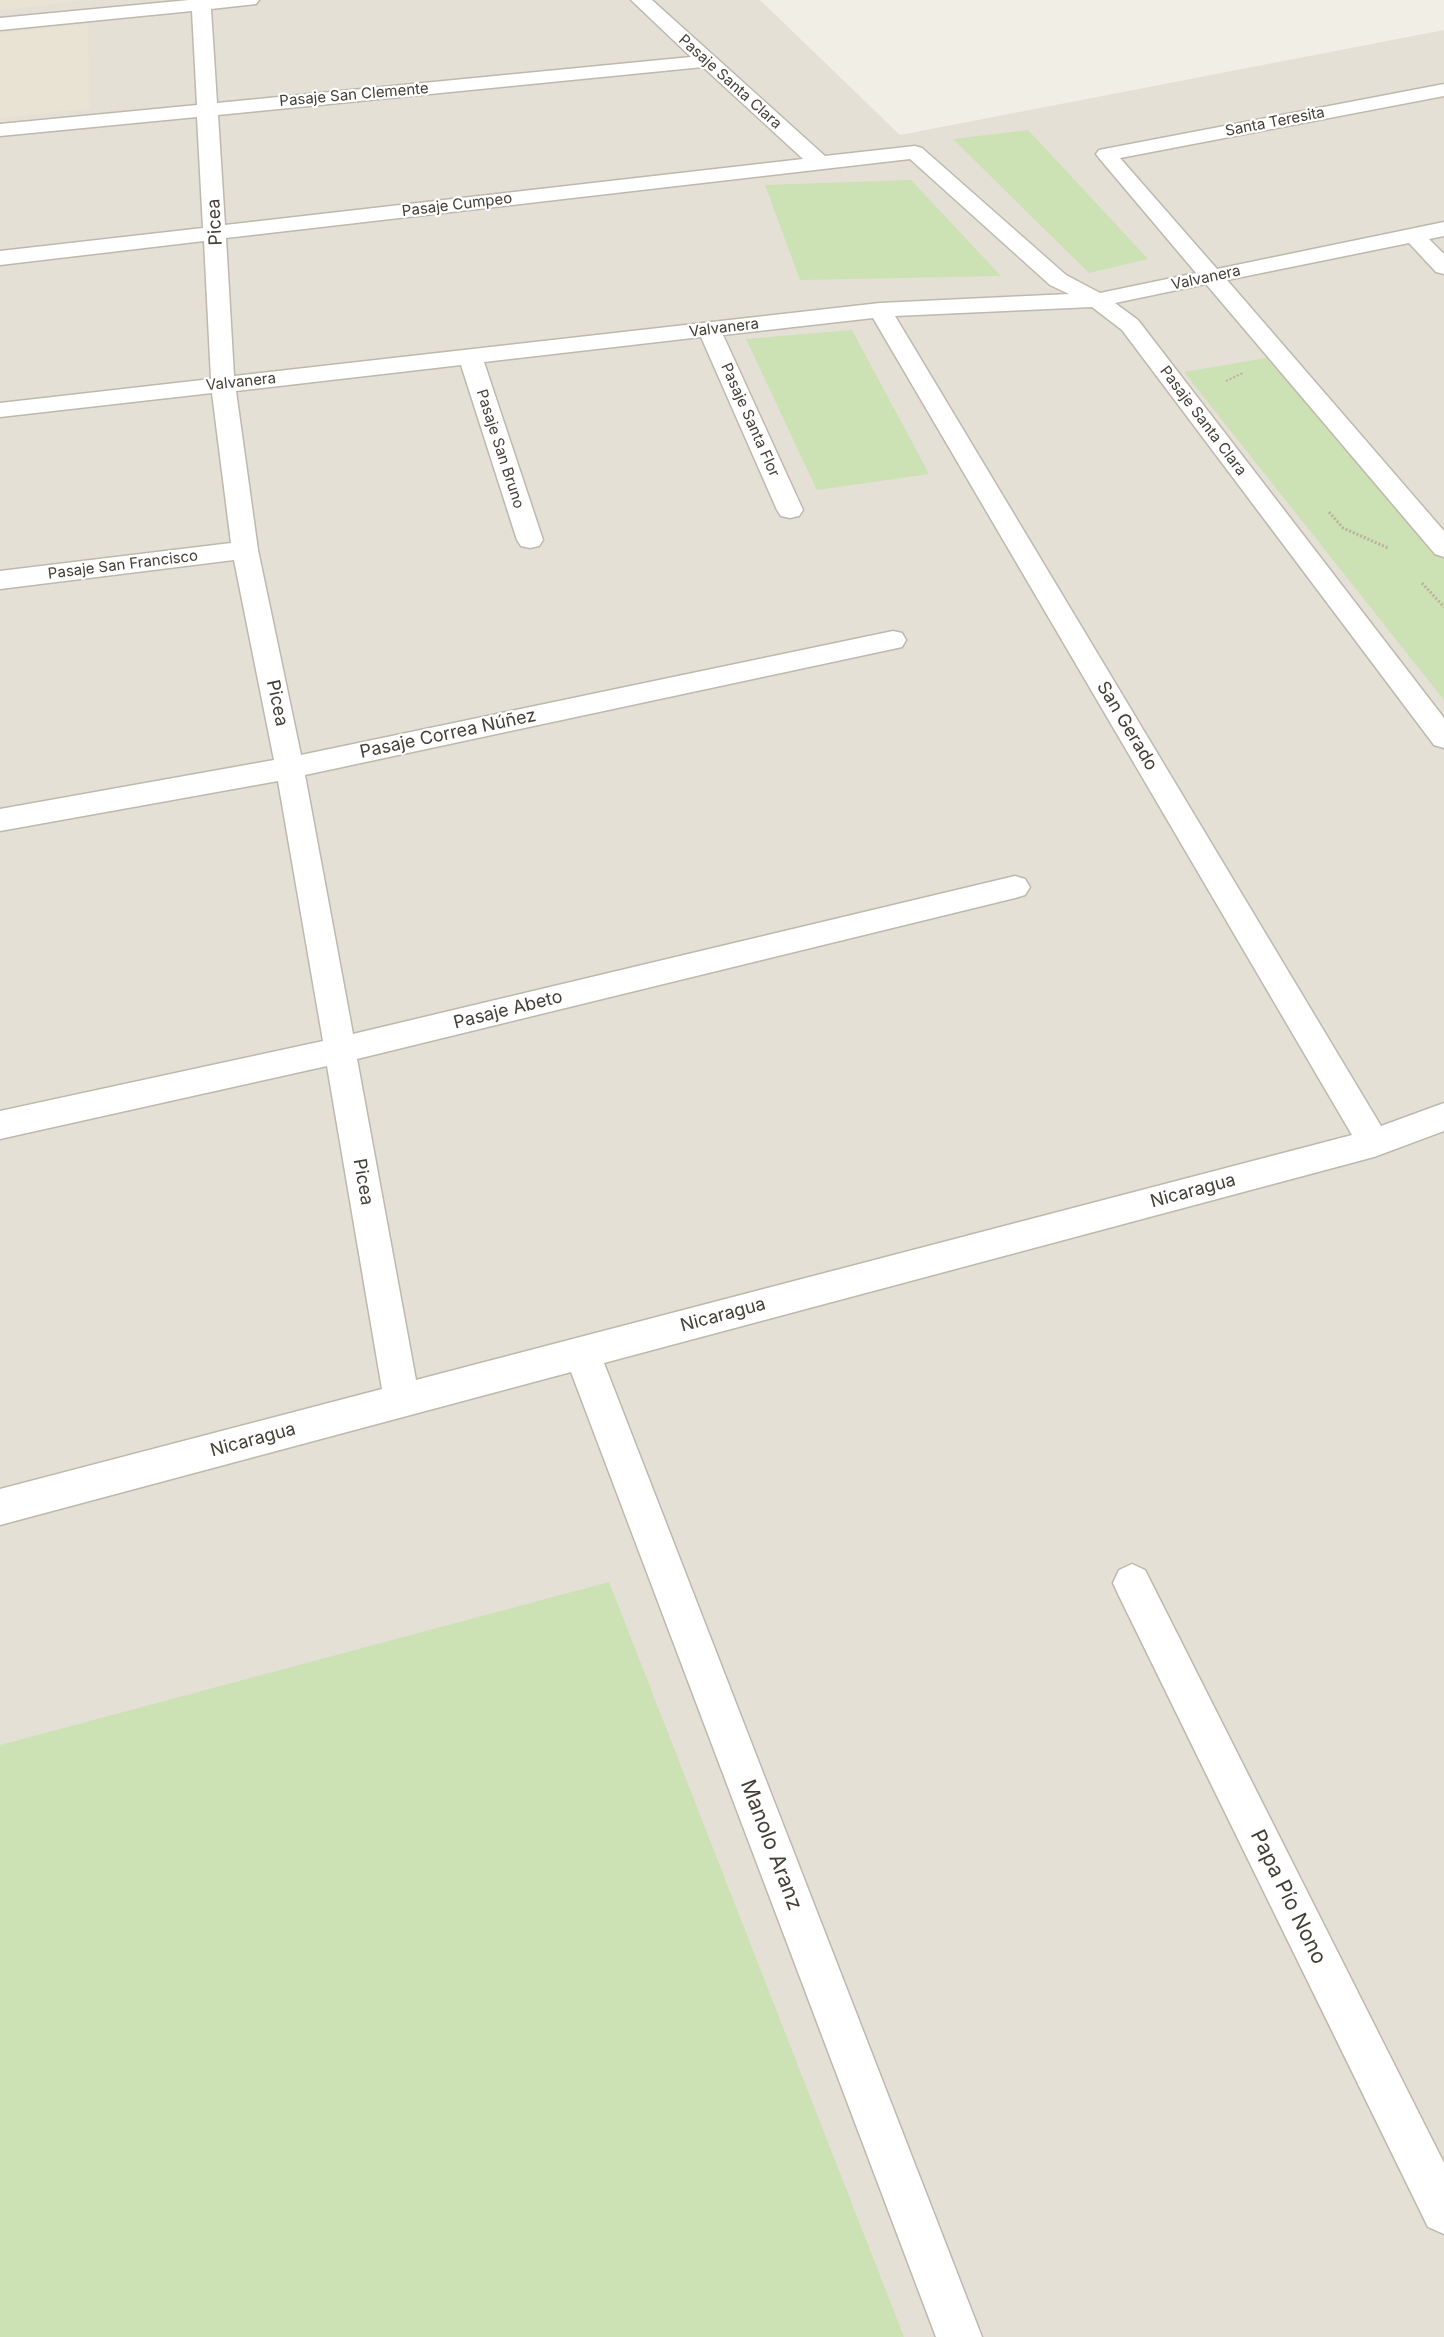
<!DOCTYPE html>
<meta charset="utf-8">
<style>
body{margin:0}
canvas{display:block;background:#f1eee6}
</style>
<canvas width="1444" height="2337"></canvas>
<script>
const ctx = document.querySelector('canvas').getContext('2d');
ctx.lineJoin = 'round';
function fillPath(path, color) { ctx.fillStyle = color; ctx.fill(path, 'evenodd'); }
function trace(path, color, width, dash) { ctx.strokeStyle = color; ctx.lineWidth = width; ctx.lineCap = dash ? 'butt' : 'round'; ctx.setLineDash(dash || []); ctx.stroke(path); }
function label(font, color, halo, rows, align = 'center') {
  ctx.font = font + ' Inter,sans-serif'; ctx.lineWidth = 4.5; ctx.setLineDash([]); ctx.textBaseline = 'middle'; ctx.strokeStyle = halo; ctx.fillStyle = color; for (const [text, x, y, turn = 0] of rows) {
    ctx.save(); ctx.translate(x, y); ctx.rotate((+turn || 0) * Math.PI / 180); ctx.textAlign = isNaN(turn) ? turn : align; if (halo) ctx.strokeText(text, 0, 0); ctx.fillText(text, 0, 0); ctx.restore();
  }
}
fillPath(new Path2D(`
 M0 0H760L900 135 1444 30V2337H0Z`), '#e4e0d5');
fillPath(new Path2D(`
 M0 0H87L0 10Z
 M88 24 90 108 0 118V33Z`), '#e8e3d2');
fillPath(new Path2D(`
 M1028 130 1148 259 1089 273 953 139Z
 M911 180 1001 276 800 280 765 185Z
 M852 330 929 474 817 490 746 339Z
 M1266 358 1444 558V700L1184 372Z
 M609 1582 904 2337H0V1745Z`), '#cce1b4');
const minor = new Path2D(`
 M189 0H259L256 4 211 9 217 103 691 57 631 0H652L825 156 915 146 922 148 1066 275 1100 293 1196 273 1099 158 1096 154 1099 150 1444 84V96L1120 158 1217 269 1444 222V236L1429 239 1444 254V274L1436 272 1409 243 1227 280 1444 531V557L1435 554 1206 284 1115 303 1138 320 1444 718V748L1434 745 1122 330 1092 307 895 316 1381 1126 1444 1103V1131L1374 1157 604 1363 982 2337H936L571 1372 0 1525V1489L382 1389 327 1066 0 1139V1111L323 1041 278 781 0 831V809L274 760 234 560 0 589V571L231 543 212 393 0 417V403L211 379 204 241 0 265V251L203 228 197 117 0 136V124L197 105 192 11 0 30V18ZM703 67 803 159 225 225 218 115ZM910 159 1050 285 1069 294 880 303 234 376 226 238ZM873 318 1352 1135 416 1380 357 1059 1015 898 1025 895 1030 887 1025 879 1015 876 353 1034 305 775 893 649 902 647 906 640 902 633 893 631 301 755 258 550 236 391 461 365 517 540 521 546 530 548 539 546 543 540 484 362 701 337 777 510 781 516 790 518 799 516 803 510 723 335Z
 M1132 1564 1145 1570 1444 2163V2234L1428 2227 1119 1596 1113 1583 1119 1570Z`);
trace(minor, '#beb8ad', 3);
trace(new Path2D(`
 M1226 381 1243 373`), '#bbb19d', 2, [2, 2]);
trace(new Path2D(`
 M1329 512 1343 528 1388 548
 M1422 583 1444 607`), '#bbb19d', 3, [2, 2]);
fillPath(minor, '#fff');
label('15px', '#433e36', '#fff', [
 ["Pasaje Santa Clara",730,82,42],
 ["Pasaje San Clemente",354,95,-5],
 ["Santa Teresita",1275,122,-11],
 ["Pasaje Cumpeo",457,205,-7],
 ["Valvanera",1206,278,-12],
 ["Valvanera",724,328,-7],
 ["Valvanera",241,382,-6],
 ["Pasaje Santa Flor",750,420,66],
 ["Pasaje Santa Clara",1203,421,53],
 ["Pasaje San Bruno",500,449,72],
 ["Pasaje San Francisco",123,565,-7]
]);
label('18px', '#433e36', '#fff', [
 ["Picea",215,222,-93],
 ["Picea",277,703,78],
 ["San Gerado",1127,726,59],
 ["Pasaje Correa Núñez",448,734,-12],
 ["Pasaje Abeto",508,1010,-14],
 ["Picea",363,1182,80],
 ["Nicaragua",1193,1191,-15],
 ["Nicaragua",723,1315,-15],
 ["Nicaragua",253,1440,-15]
]);
label('21px', '#433e36', '#fff', [
 ["Manolo Aranz",771,1845,69],
 ["Papa Pío Nono",1288,1897,64]
]);
</script>
